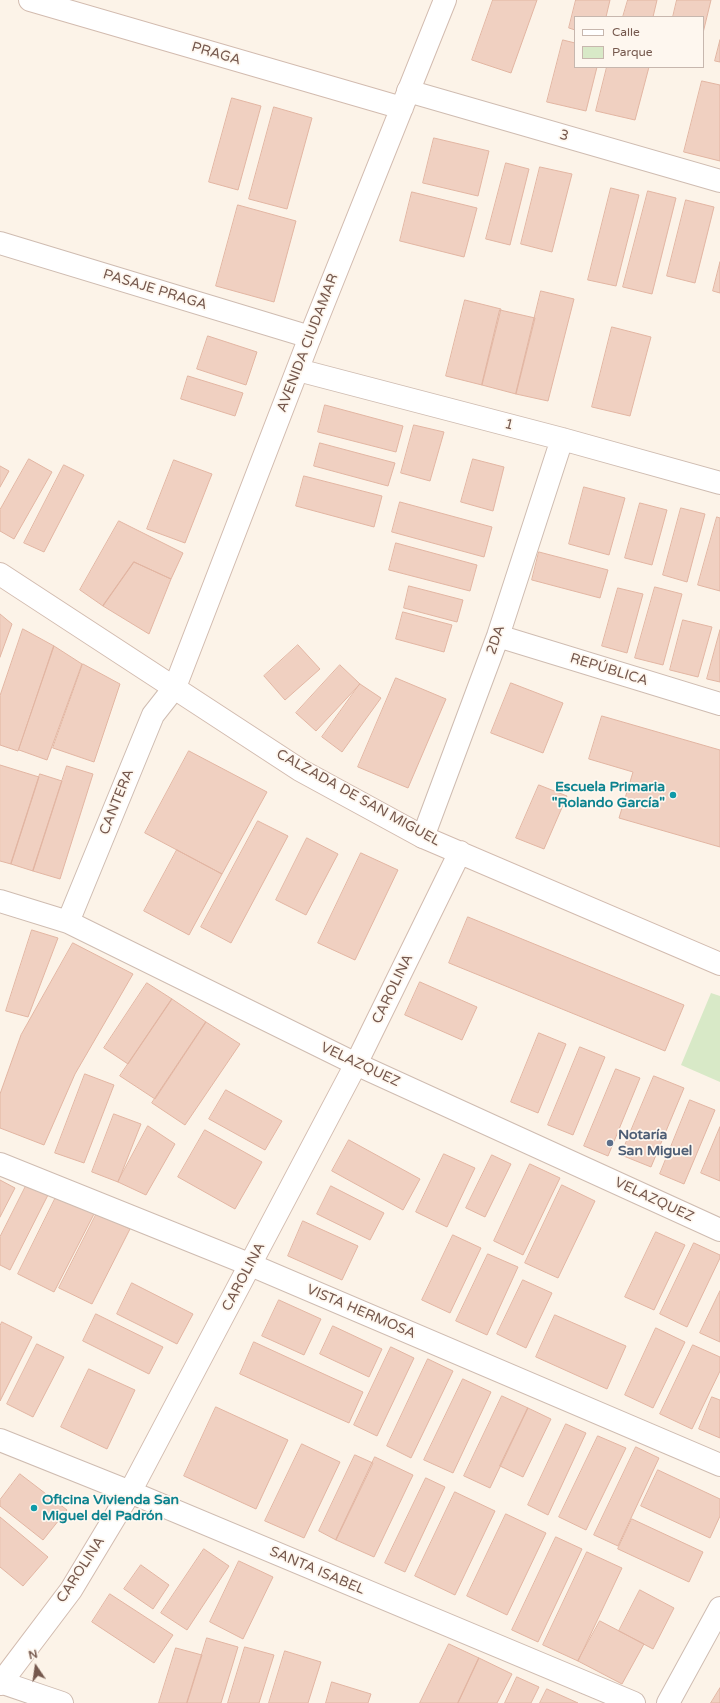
<!DOCTYPE html>
<meta charset="utf-8">
<style>
body{margin:0}
#map{position:relative;width:720px;height:1703px;overflow:hidden;background:#fcf3e8;font-family:"Varela Round",sans-serif}
canvas{display:block}
.legend{position:absolute;left:574px;top:16px;width:130px;height:52px;box-sizing:border-box;background:#fef7ef;border:1px solid #c7b7ae;margin:0;padding:5px 7px;list-style:none;font-size:12px;color:#75584d}
.legend li{display:flex;align-items:center;gap:8px;height:20px}
.legend b{width:20px;border:1px solid #c7b7ae}
.north{position:absolute;left:16px;top:1647px;width:40px;height:40px;-webkit-text-stroke:3px #fef7ef;paint-order:stroke;rotate:347deg;font-size:11px;font-weight:700;line-height:16px;text-align:center;color:#75584d}
.north::after{content:'';display:block;margin:auto;width:14px;height:18px;background:#75584d;clip-path:polygon(50% 0,100% 100%,50% 72%,0 100%)}
</style>
<div id="map">
<canvas width="720" height="1703"></canvas>
<ul class="legend">
<li><b style="height:5px;background:#fff"></b>Calle</li>
<li><b style="height:11px;background:#d8e9c7"></b>Parque</li>
</ul>
<div class="north">N</div>
</div>
<script>
const ctx = document.querySelector('canvas').getContext('2d');
ctx.lineJoin = 'round';
function fillPath(path, color) { ctx.fillStyle = color; ctx.fill(path, 'evenodd'); }
function trace(path, color, width, dash) { ctx.strokeStyle = color; ctx.lineWidth = width; ctx.lineCap = dash ? 'butt' : 'round'; ctx.setLineDash(dash || []); ctx.stroke(path); }
function label(font, color, halo, rows, align = 'center') {
  ctx.font = font + ' "Varela Round",sans-serif'; ctx.lineWidth = 3.5; ctx.setLineDash([]); ctx.textBaseline = 'middle'; ctx.strokeStyle = halo; ctx.fillStyle = color; for (const [text, x, y, turn = 0] of rows) {
    ctx.save(); ctx.translate(x, y); ctx.rotate((+turn || 0) * Math.PI / 180); ctx.textAlign = isNaN(turn) ? turn : align; if (halo) ctx.strokeText(text, 0, 0); ctx.fillText(text, 0, 0); ctx.restore();
  }
}
fillPath(new Path2D(`
 M711 993 720 996V1082L681 1065Z`), '#d8e9c7');
const building = new Path2D(`
 M493 0H537L511 73 472 60Z
 M576 0H610L606 17H575V30L569 28Z
 M628 0H657L653 17H623Z
 M677 0H711L703 33V17H673Z
 M563 40 575 43V67H597L586 111 547 102Z
 M720 40V62L715 61Z
 M607 67H649L635 120 596 111Z
 M702 81 720 85V161L684 152Z
 M232 98 261 106 238 190 209 182Z
 M274 107 312 118 287 209 249 199Z
 M434 138 489 151 478 196 423 183Z
 M506 163 529 169 510 245 486 239Z
 M540 167 572 174 552 252 521 244Z
 M611 188 639 195 616 286 588 280Z
 M648 191 676 198 652 294 623 287Z
 M412 192 477 208 464 257 400 241Z
 M686 200 714 207 695 283 667 276Z
 M238 205 296 221 274 302 216 286Z
 M720 262V293L713 291Z
 M541 291 574 299 548 401 516 394Z
 M465 300 501 309 482 385 446 376Z
 M500 310 535 318 516 394 482 385Z
 M612 327 651 337 630 416 592 407Z
 M208 336 257 352 246 385 197 369Z
 M188 376 243 393 235 416 181 399Z
 M325 405 403 426 396 452 318 432Z
 M414 425 444 432 430 481 401 473Z
 M320 443 395 463 388 486 314 466Z
 M29 459 52 472 14 539 0 531V510Z
 M473 459 504 467 493 511 461 502Z
 M174 460 212 474 185 543 147 529Z
 M64 465 84 475 44 552 24 543Z
 M0 466 9 471 0 487Z
 M304 476 382 496 374 527 296 506Z
 M584 487 625 498 609 555 569 544Z
 M400 502 492 527 484 557 392 532Z
 M640 503 667 510 652 565 625 558Z
 M681 508 705 514 687 582 663 575Z
 M717 517 720 518V591L698 585Z
 M119 521 183 553 171 579 134 562 103 606 80 590Z
 M396 543 477 565 470 591 389 570Z
 M539 552 608 570 600 598 532 580Z
 M134 562 171 579 149 634 103 606Z
 M409 586 463 600 457 622 404 608Z
 M655 587 682 594 663 665 635 658Z
 M618 588 643 594 627 653 602 646Z
 M403 612 452 625 444 652 396 639Z
 M0 614 12 624 0 657Z
 M683 620 712 627 698 677 670 670Z
 M23 629 54 646 18 751 0 745V696Z
 M720 630V682L707 679Z
 M298 645 320 669 285 700 264 676Z
 M54 646 82 664 47 760 19 750Z
 M83 664 120 684 94 762 53 748Z
 M340 665 360 684 316 731 296 713Z
 M396 678 446 699 408 788 358 767Z
 M511 683 563 703 543 753 491 733Z
 M360 684 381 698 342 752 322 737Z
 M602 716 720 750V847L619 818 633 772 589 759Z
 M189 751 267 792 222 874 145 833Z
 M0 765 39 777 11 864 0 861Z
 M67 766 93 774 60 879 33 871Z
 M40 774 62 781 33 871 11 864Z
 M539 785 567 796 544 849 516 838Z
 M258 821 288 836 231 943 201 927Z
 M307 838 338 854 306 915 276 900Z
 M177 850 222 874 189 935 144 911Z
 M361 853 398 870 355 960 318 943Z
 M468 917 684 1005 665 1051 449 963Z
 M32 930 58 938 28 1017 6 1011Z
 M73 943 133 974 75 1074 44 1145 0 1128V1094L21 1035Z
 M420 982 477 1007 462 1040 405 1015Z
 M147 983 172 999 128 1064 104 1048Z
 M172 999 206 1022 155 1099 120 1076Z
 M206 1022 240 1044 185 1125 152 1103Z
 M539 1033 566 1044 538 1113 511 1102Z
 M580 1047 605 1057 573 1135 548 1125Z
 M616 1069 640 1078 608 1156 584 1146Z
 M85 1074 114 1085 84 1163 55 1153Z
 M654 1076 684 1088 651 1167 621 1155Z
 M226 1090 282 1121 265 1150 209 1119Z
 M690 1100 715 1110 684 1184 660 1174Z
 M114 1114 141 1124 118 1182 92 1172Z
 M148 1126 175 1144 146 1195 118 1182Z
 M720 1127V1181L701 1173Z
 M205 1130 262 1162 235 1209 178 1177Z
 M349 1140 420 1179 403 1210 332 1171Z
 M444 1154 475 1168 447 1227 416 1212Z
 M492 1155 511 1164 485 1217 466 1208Z
 M530 1164 560 1178 523 1255 494 1241Z
 M0 1180 15 1188 0 1217Z
 M27 1184 48 1195 10 1270 0 1265V1237Z
 M562 1185 595 1201 558 1278 525 1263Z
 M331 1186 384 1213 370 1240 317 1214Z
 M58 1193 95 1212 54 1292 18 1274Z
 M97 1213 130 1229 92 1304 59 1288Z
 M303 1221 358 1246 342 1280 288 1256Z
 M656 1232 685 1245 654 1310 625 1297Z
 M453 1235 481 1248 450 1313 422 1300Z
 M694 1243 720 1255V1258L687 1327 660 1314Z
 M488 1254 518 1267 487 1335 456 1321Z
 M523 1280 552 1293 526 1348 497 1334Z
 M132 1283 193 1314 177 1344 117 1314Z
 M720 1291V1342L700 1333Z
 M279 1300 321 1319 304 1355 262 1336Z
 M96 1314 163 1347 149 1374 83 1341Z
 M555 1315 626 1346 607 1389 536 1357Z
 M2 1322 32 1337 0 1401V1326Z
 M333 1326 382 1349 369 1377 320 1354Z
 M656 1328 685 1342 653 1408 625 1395Z
 M254 1342 363 1392 349 1423 240 1374Z
 M37 1344 64 1357 33 1417 7 1404Z
 M693 1345 720 1357V1371L692 1429 660 1414Z
 M391 1347 414 1358 377 1436 354 1425Z
 M428 1359 453 1371 411 1458 387 1446Z
 M89 1369 135 1390 107 1449 61 1427Z
 M463 1379 491 1392 453 1473 424 1460Z
 M502 1396 528 1408 490 1488 464 1476Z
 M712 1397 720 1400V1438L699 1429Z
 M216 1407 288 1440 256 1509 184 1476Z
 M528 1408 551 1419 523 1477 500 1466Z
 M566 1424 586 1433 548 1515 528 1505Z
 M598 1436 626 1448 586 1530 559 1517Z
 M302 1444 340 1462 304 1538 265 1521Z
 M636 1447 659 1458 618 1546 594 1535Z
 M355 1455 373 1463 336 1540 319 1531Z
 M375 1457 413 1475 374 1557 336 1540Z
 M658 1470 720 1499V1516L710 1538 641 1506Z
 M20 1474 67 1510 43 1540 0 1506V1500Z
 M426 1478 445 1487 405 1572 385 1563Z
 M455 1492 495 1511 455 1595 415 1576Z
 M506 1514 546 1533 507 1615 467 1596Z
 M0 1517 48 1557 23 1586 0 1567Z
 M632 1519 703 1552 689 1582 618 1549Z
 M556 1537 582 1549 538 1642 512 1630Z
 M204 1549 229 1566 187 1630 161 1613Z
 M587 1552 622 1568 578 1661 543 1645Z
 M239 1561 273 1577 243 1639 210 1622Z
 M141 1565 169 1585 153 1609 124 1589Z
 M640 1590 674 1608 653 1649 619 1631Z
 M110 1594 173 1635 154 1663 92 1622Z
 M600 1621 644 1644 622 1684 578 1661Z
 M207 1638 238 1647 221 1703H187Z
 M449 1644 479 1658 458 1703H420Z
 M245 1647 274 1655 259 1703H228Z
 M176 1648 202 1655 187 1703H159Z
 M285 1651 321 1662 308 1703H269Z
 M479 1658 512 1674 497 1703H458Z
 M517 1677 539 1687 531 1703H505Z
 M332 1682 371 1694 368 1703H326Z
 M720 1688V1703H711Z
 M547 1689 578 1703H540Z`);
fillPath(building, '#f0d0c1');
trace(building, '#e2b5a2', 1);
const street = new Path2D(`
 M408 91 720 181
 M0 243 310 337
 M298 370 562 439 720 483
 M498 636 720 704
 M423 837 498 636 562 439
 M0 901 68 922 356 1064 720 1230
 M68 922 153 715 175 687
 M0 1164 251 1265 720 1465
 M0 1440 130 1492 634 1703
 M0 1682 62 1703
 M668 1703 720 1608`);
const secondary = new Path2D(`
 M30 0 402 108
 M0 574 300 770 423 837 720 964
 M175 687 310 337 445 0
 M0 1684 71 1590 130 1492 356 1064 460 852`);
trace(street, '#cfbcb1', 24);
trace(secondary, '#d2bbaf', 24);
trace(street, '#fff', 22);
trace(secondary, '#fff', 22);
for (const [x, y, r, color] of [
 [673,795,4,"#0f9aa8"],
 [610,1143,4,"#5c6f8a"],
 [34,1508,4,"#0f9aa8"]
]) { const dot = new Path2D(); dot.arc(x, y, r, 0, 2 * Math.PI); ctx.fillStyle = color; ctx.fill(dot); trace(dot, '#fef7ef', 1.5); }
label('14px', '#75584d', '#fef7ef', [
 ["PRAGA",216,54,16],
 ["3",564,136,16],
 ["PASAJE PRAGA",155,290,17],
 ["AVENIDA CIUDAMAR",308,343,-69],
 ["1",509,425,15],
 ["2DA",496,640,-71],
 ["REPÚBLICA",609,670,17],
 ["CALZADA DE SAN MIGUEL",358,798,29],
 ["CANTERA",117,802,-68],
 ["CAROLINA",393,989,-64],
 ["VELAZQUEZ",360,1065,25],
 ["VELAZQUEZ",654,1200,25],
 ["CAROLINA",244,1277,-62],
 ["VISTA HERMOSA",361,1312,23],
 ["CAROLINA",81,1570,-57],
 ["SANTA ISABEL",317,1571,23]
]);
label('bold 14px', '#0d838f', '#fef7ef', [
 ["Escuela Primaria",665,787],
 ["\"Rolando García\"",665,803],
 ["Oficina Vivienda San",42,1500,"left"],
 ["Miguel del Padrón",42,1516,"left"]
], 'right');
label('bold 14px', '#4e5e75', '#fef7ef', [
 ["Notaría",618,1135],
 ["San Miguel",618,1151]
], 'left');
</script>
